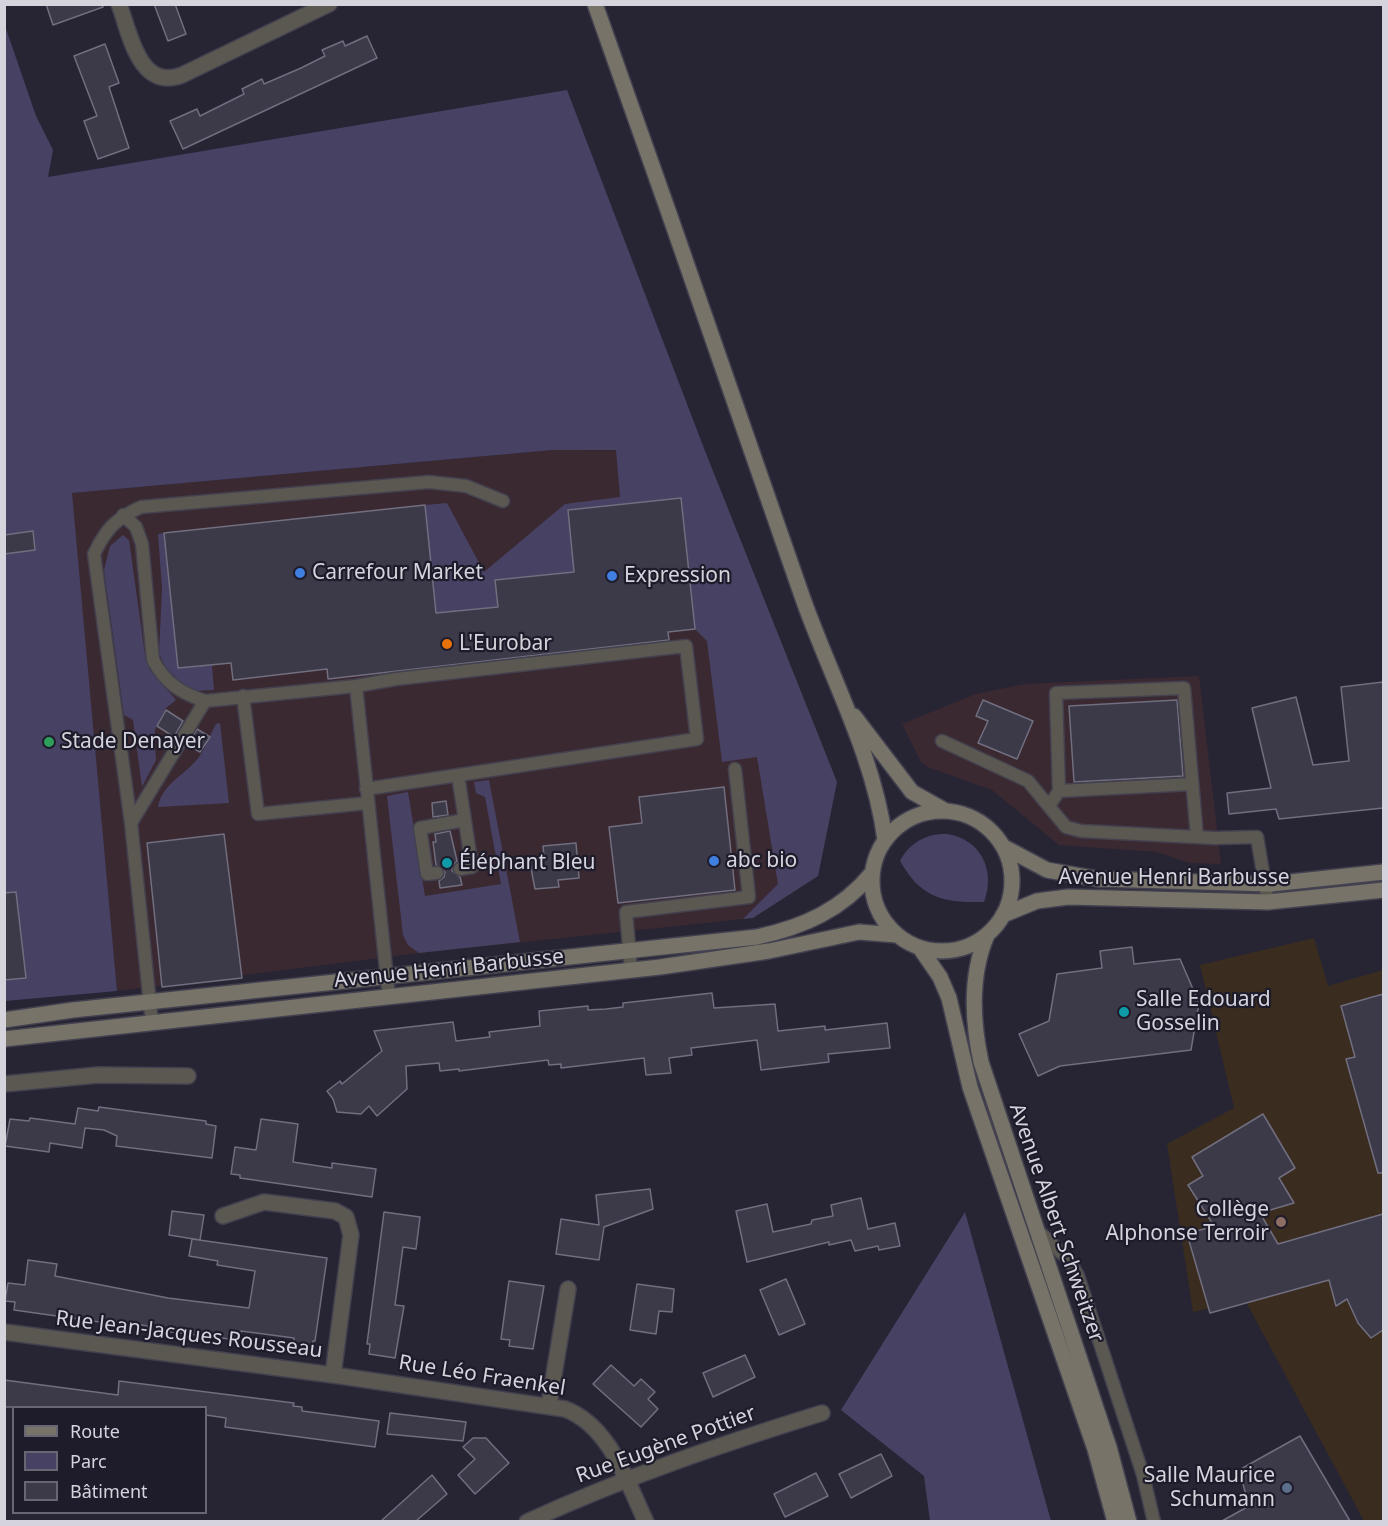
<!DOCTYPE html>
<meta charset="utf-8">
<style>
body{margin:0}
#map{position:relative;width:1388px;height:1526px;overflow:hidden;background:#272534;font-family:"Noto Sans",sans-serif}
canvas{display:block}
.frame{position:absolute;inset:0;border:6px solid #d5d4dd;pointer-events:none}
.legend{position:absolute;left:12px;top:1406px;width:195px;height:108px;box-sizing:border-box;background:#1e1c2a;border:2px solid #676672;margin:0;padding:8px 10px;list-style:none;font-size:18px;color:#d5d4dd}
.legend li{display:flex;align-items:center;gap:12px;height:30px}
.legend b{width:30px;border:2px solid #676672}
</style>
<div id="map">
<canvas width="1388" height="1526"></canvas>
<div class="frame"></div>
<ul class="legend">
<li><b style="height:8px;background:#777368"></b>Route</li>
<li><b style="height:16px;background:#474164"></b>Parc</li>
<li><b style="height:16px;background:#3c3a49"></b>Bâtiment</li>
</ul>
</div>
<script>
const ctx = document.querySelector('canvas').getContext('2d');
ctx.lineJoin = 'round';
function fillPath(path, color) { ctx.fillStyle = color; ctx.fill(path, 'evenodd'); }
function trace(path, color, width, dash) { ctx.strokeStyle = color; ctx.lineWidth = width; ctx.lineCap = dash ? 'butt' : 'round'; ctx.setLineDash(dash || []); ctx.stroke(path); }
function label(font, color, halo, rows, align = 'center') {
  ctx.font = font + ' "Noto Sans",sans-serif'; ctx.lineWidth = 4.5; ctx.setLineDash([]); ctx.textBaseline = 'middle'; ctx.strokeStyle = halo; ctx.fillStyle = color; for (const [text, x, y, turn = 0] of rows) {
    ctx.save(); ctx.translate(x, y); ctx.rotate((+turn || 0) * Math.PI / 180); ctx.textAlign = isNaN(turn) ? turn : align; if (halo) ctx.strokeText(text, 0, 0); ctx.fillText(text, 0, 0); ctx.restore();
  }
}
fillPath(new Path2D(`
 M553 450 705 451 837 782 818 876 753 918 419 953 117 991 71 493Z
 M1199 676 1221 864 1190 863 1156 852 1059 845 992 790 928 767 921 762 902 724 976 694 1025 684Z`), '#3b2931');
fillPath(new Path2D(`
 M1314 938 1328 986 1383 970V1521H1364L1245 1300 1193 1312 1167 1144 1234 1108 1200 965Z`), '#3a2c1f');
fillPath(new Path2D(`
 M4 23 36 116 53 150 48 177 567 90 705 451 837 782 818 876 753 918 743 919 778 884 757 757 722 762 707 641 695 629 680 499 574 572 496 580 498 607 436 613 425 505 447 503 484 572 565 504 620 497 616 450H553L72 493 117 991 5 1001Z
 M164 533 178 668 212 665 214 690 195 691 181 683 165 667 159 653 162 588 158 534Z
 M123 535 129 540 145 655 150 670 176 700 166 708 156 727 154 736 156 760 142 787 133 720 124 715 104 570 110 546Z
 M220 723 229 803 158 807C162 783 186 775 199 757 206 747 210 735 216 724Z
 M489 780 520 942 419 953 408 945 403 935 387 796 408 792 425 896 501 884 485 797 476 793 474 782Z
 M947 834C981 839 996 871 984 902 943 903 921 898 900 861 909 843 927 833 947 834Z
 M965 1212 1051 1521H930L924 1476 841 1410Z`), '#474164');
const building = new Path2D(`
 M46 4H102L103 7 53 25Z
 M154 4H175L186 34 168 41Z
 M367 36 377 58 183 149 170 121 197 109 200 116 244 94 242 89 262 79 264 84 301 68 325 56 322 50 343 41 345 46Z
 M105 44 119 83 109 87 129 148 98 159 84 121 97 116 74 56Z
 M681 498 695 629 668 632 669 640 328 679 327 669 233 680 231 663 178 668 164 533 425 505 436 613 498 607 495 580 574 572 568 510Z
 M33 531 35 550 4 554V535Z
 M1383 682V808L1279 819 1276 809 1229 814 1227 793 1271 788 1252 708 1296 697 1313 765 1349 761 1341 687Z
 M983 700 1033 721 1017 759 978 743 988 721 976 716Z
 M1177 700 1183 776 1074 782 1069 706Z
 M166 710 183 721 174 737 157 726Z
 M197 729 210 737 200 752 188 745Z
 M724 787 735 890 618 903 609 827 642 823 639 797Z
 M446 801 448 815 433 817 432 803Z
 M450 831 457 861 453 866 452 871 460 877 462 885 440 888 439 881 444 877 445 872 436 865 433 842H436L435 834Z
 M224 834 242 978 162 987 147 843Z
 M576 843 579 878 558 880 559 887 535 889 529 858 544 856 543 846Z
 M16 892 26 978 4 980V893Z
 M1132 947 1134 964 1180 959 1199 1003 1191 1050 1060 1066 1038 1076 1019 1034 1049 1021 1057 974 1102 968 1100 951Z
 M712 993 714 1008 775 1004 778 1031 825 1026V1030L887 1023 890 1048 828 1054 829 1062 761 1070 757 1040 691 1048 692 1055 669 1058 671 1073 646 1075 644 1058 561 1068V1064L549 1065 548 1060 459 1071V1069L440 1071 439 1063 406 1066 407 1089 377 1116 369 1106 361 1114 337 1112 333 1099 327 1091 340 1081 342 1084 382 1051 374 1031 453 1022 456 1041 490 1037 489 1032 540 1026 539 1011 588 1006V1010L606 1009 623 1007V1003Z
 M1383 994V1173H1378L1346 1059 1355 1057 1341 1006Z
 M99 1107 206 1121V1124L216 1126 212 1158 116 1146 117 1136 104 1130 85 1128 82 1148 50 1143 49 1152 5 1146 10 1119 29 1121 30 1118 75 1124 78 1108 98 1111Z
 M1263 1114 1295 1168 1279 1178 1294 1203 1260 1213 1278 1244 1383 1214V1330L1371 1338 1358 1323 1347 1299 1336 1306 1329 1280 1210 1313 1187 1234 1214 1226 1188 1185 1203 1176 1192 1157Z
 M261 1119 298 1124 293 1162 332 1168V1163L376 1169 372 1197 240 1178V1175L231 1174 235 1147 256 1150Z
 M650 1189 653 1209 604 1227 599 1260 556 1254 561 1219 599 1225 596 1195Z
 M861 1198 868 1229 895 1223 900 1246 879 1250 878 1246 855 1251 851 1240 829 1245V1242L747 1262 736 1211 767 1204 773 1232 811 1224 812 1220 833 1216 831 1205Z
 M172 1211 204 1215 200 1240 169 1235Z
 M384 1212 420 1217 416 1249 403 1247 395 1305 404 1306 395 1358 369 1354 370 1344H367Z
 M192 1239 327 1258 315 1341H313L312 1350 293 1347 294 1338 241 1331 240 1338 231 1337 230 1339 147 1329 148 1326 114 1321V1324L14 1310 15 1302 5 1301 8 1283 25 1285 28 1260 57 1264 55 1276 168 1298 249 1308 255 1271 217 1265 218 1261 189 1256Z
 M786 1279 805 1324 779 1335 760 1290Z
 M509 1281 544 1286 533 1349 509 1346 510 1340 501 1339Z
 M637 1284 674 1289 672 1312 659 1311 656 1334 630 1330Z
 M745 1355 755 1377 713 1397 703 1373Z
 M611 1365 634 1386 641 1379 655 1392 648 1399 658 1409 641 1427 593 1384Z
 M4 1380 118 1395 119 1381 294 1403 293 1406 302 1407V1411L379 1421 375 1447 225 1427 226 1418 206 1415V1407H4Z
 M390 1413 466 1422 463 1441 387 1434Z
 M1300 1436 1350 1521H1222L1249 1506 1239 1470Z
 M473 1438H486L509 1463 475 1494 458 1475 475 1459 463 1447Z
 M881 1454 892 1476 851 1498 839 1474Z
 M816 1473 828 1496 785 1517 774 1494Z
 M432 1475 447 1494 416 1521H381Z`);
fillPath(building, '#3c3a49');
trace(building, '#706e7f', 1.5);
const lane = new Path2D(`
 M123 515 136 527 142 544 153 660C165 683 181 693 205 701
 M243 696 258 814 368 803
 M942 741 1028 781 1066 827 1081 831 1214 838 1257 837 1268 902
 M458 775 472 867 460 869
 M366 789 697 739 686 646 396 679 356 686 389 997
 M1059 791 1056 693 1184 688 1197 837
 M1049 806 1059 791 1192 784
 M131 823 205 701 356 686
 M437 873 427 874 420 828 465 820
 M631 970 626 912 749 897 735 769
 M152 1023 131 823 94 554C106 529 115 519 141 507L429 482 466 486 503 501
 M1037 1230 1069 1260 1078 1276 1143 1475 1154 1522`);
const street = new Path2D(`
 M119 4C130 34 139 91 182 75L329 4
 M4 1084 98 1075 188 1076
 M223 1216 264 1202 335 1211 346 1217 351 1235 333 1375
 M4 1332 333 1375 565 1409C610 1426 627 1482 646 1522
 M549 1405 568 1289
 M527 1522C622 1478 722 1444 822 1413`);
const secondary = new Path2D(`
 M595 4C665 201 734 398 802 596 830 676 874 755 885 840
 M854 716 912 792 946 811
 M872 881a70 70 0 1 1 140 0a70 70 0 1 1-140 0Z
 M1004 847 1047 870 1098 879 1271 884 1384 872
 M1003 915 1037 901 1068 897 1268 902 1384 890
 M987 935C970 975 972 1020 981 1062L1109 1447 1129 1522
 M920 948 940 977 949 998 970 1087 1095 1449 1115 1522
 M4 1020 73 1010 757 937C803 927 842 910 872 873
 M4 1039 660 967 769 951 859 932 897 935`);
trace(lane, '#43414f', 15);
trace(street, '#43414f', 18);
trace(secondary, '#43414f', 18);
trace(lane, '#5b5851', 12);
trace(street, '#5b5851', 15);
trace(secondary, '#777368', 15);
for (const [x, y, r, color] of [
 [300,573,6,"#3f7fe0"],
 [612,576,6,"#3f7fe0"],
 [447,644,6,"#e8710a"],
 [49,742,6,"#2e9e5b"],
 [714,861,6,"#3f7fe0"],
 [447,863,6,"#0f9aa8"],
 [1124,1012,6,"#0f9aa8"],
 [1281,1222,6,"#8d6e63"],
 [1287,1488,6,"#5c6f8a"]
]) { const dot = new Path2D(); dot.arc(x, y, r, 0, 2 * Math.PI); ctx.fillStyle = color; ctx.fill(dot); trace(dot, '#1e1c2a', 2); }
label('21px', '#d5d4dd', '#1e1c2a', [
 ["Carrefour Market",312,573],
 ["Expression",624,576],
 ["L'Eurobar",459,644],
 ["Stade Denayer",61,742],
 ["abc bio",726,861],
 ["Éléphant Bleu",459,863],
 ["Salle Edouard",1136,1000],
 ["Gosselin",1136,1024],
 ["Collège",1269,1210,"right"],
 ["Alphonse Terroir",1269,1234,"right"],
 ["Salle Maurice",1275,1476,"right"],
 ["Schumann",1275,1500,"right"]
], 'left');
label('21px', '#d5d4dd', '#1e1c2a', [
 ["Avenue Henri Barbusse",1174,878],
 ["Avenue Henri Barbusse",449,969,-6],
 ["Avenue Albert Schweitzer",1056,1223,71],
 ["Rue Jean-Jacques Rousseau",189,1335,7],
 ["Rue Léo Fraenkel",482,1376,9],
 ["Rue Eugène Pottier",666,1445,-20]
]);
</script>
